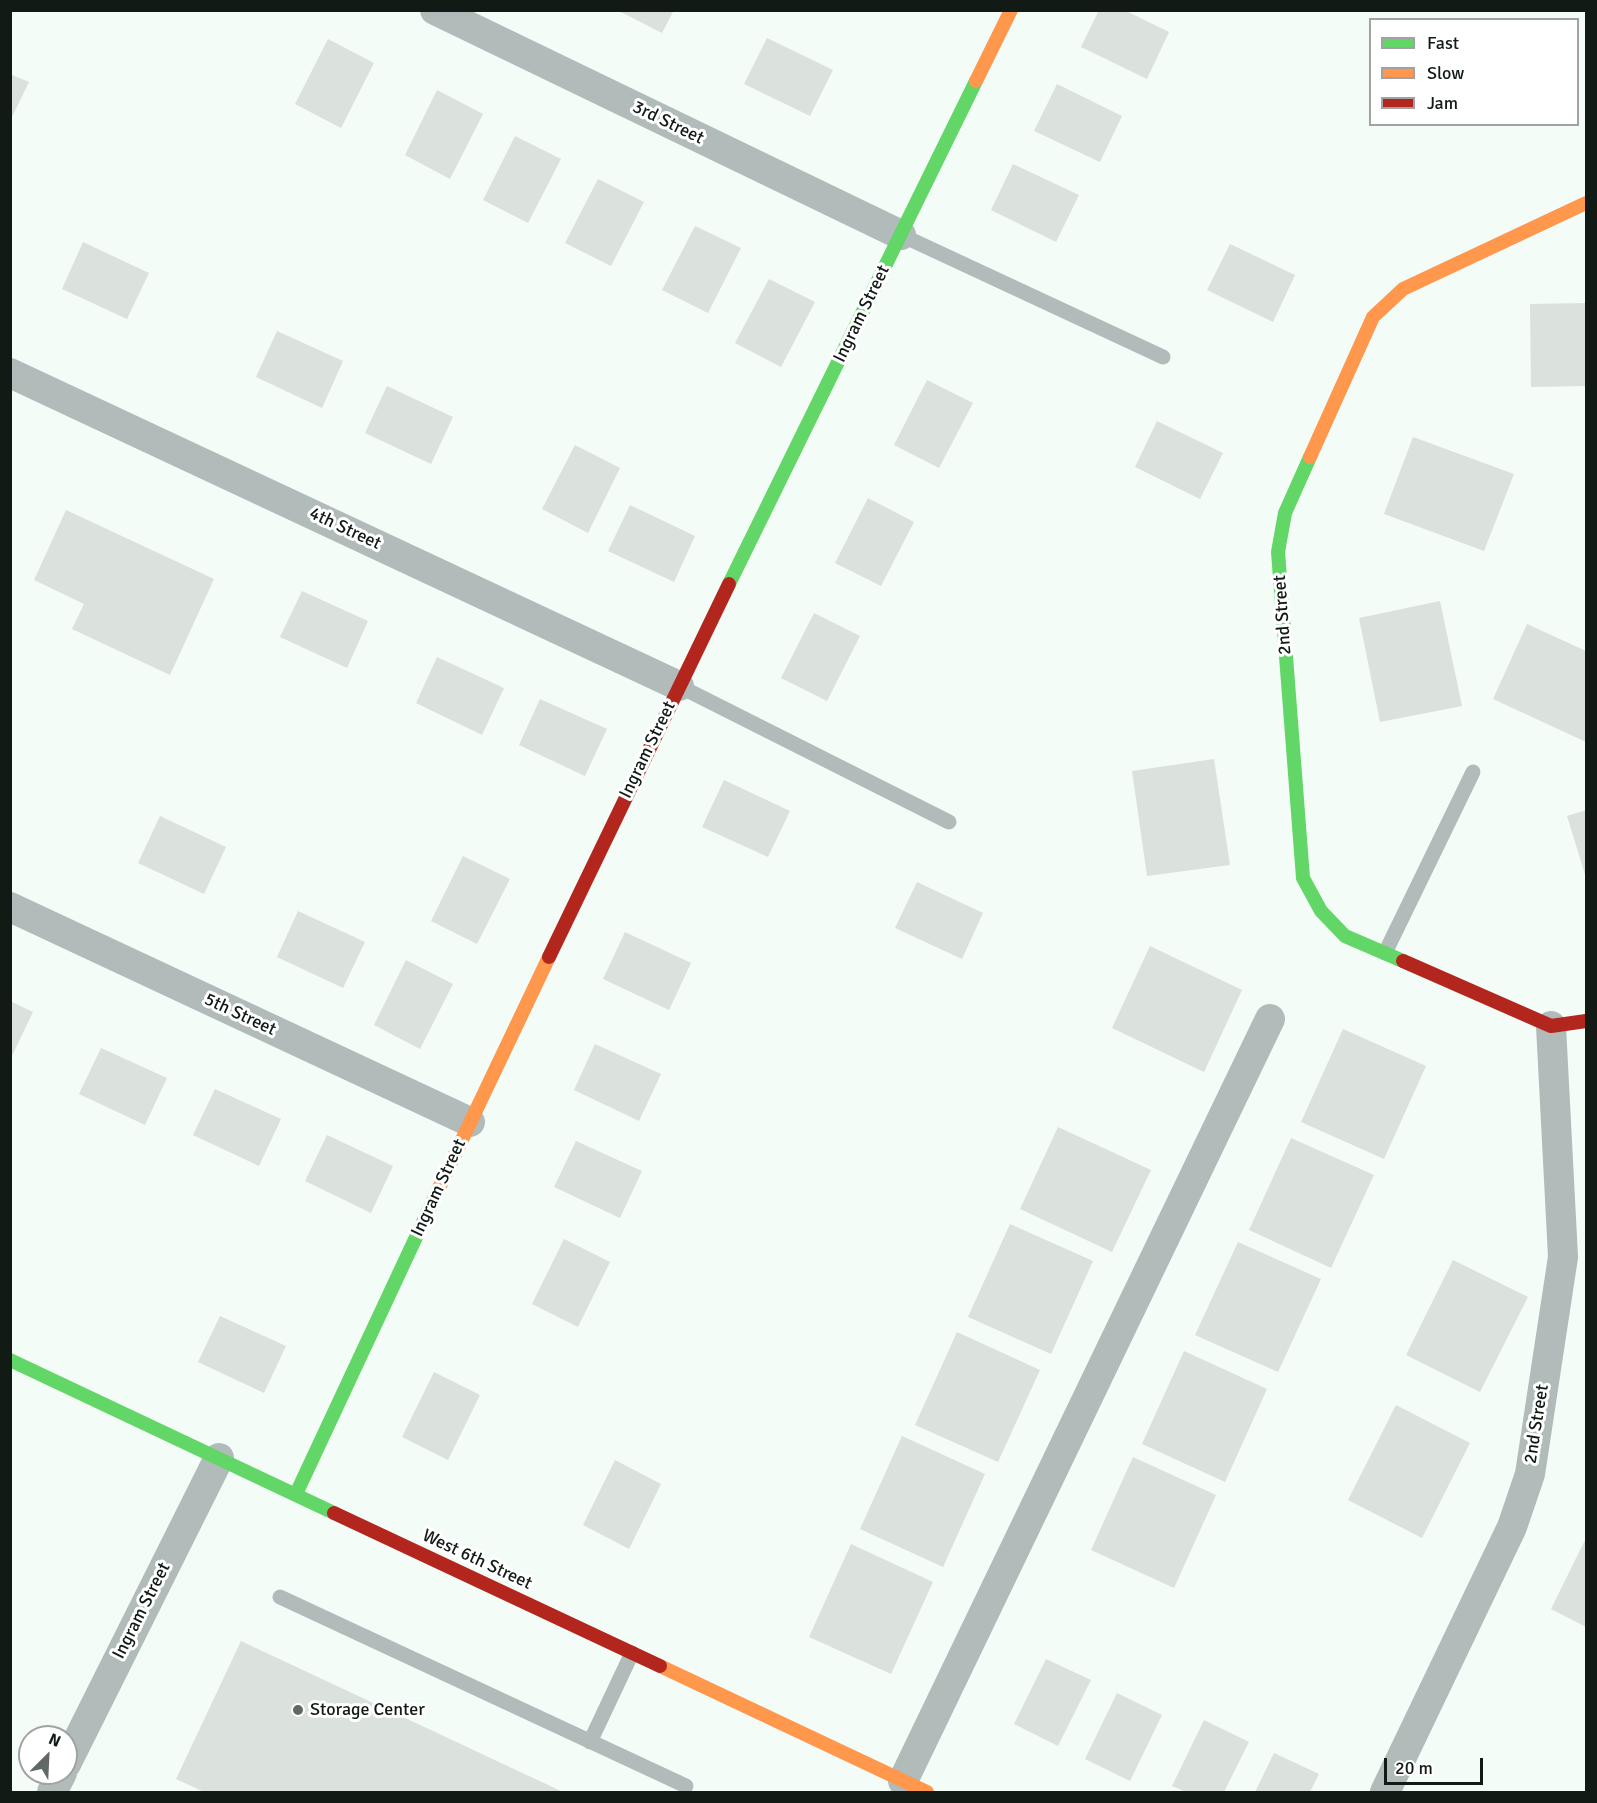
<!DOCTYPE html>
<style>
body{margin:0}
#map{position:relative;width:1597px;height:1803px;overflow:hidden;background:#f4fcf8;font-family:Signika,sans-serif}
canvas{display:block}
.frame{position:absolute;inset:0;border:12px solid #121a16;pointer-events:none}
.legend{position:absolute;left:1369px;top:18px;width:210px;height:108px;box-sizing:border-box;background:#fff;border:2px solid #a0a3a2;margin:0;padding:8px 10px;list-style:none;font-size:18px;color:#121a16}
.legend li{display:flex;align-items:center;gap:12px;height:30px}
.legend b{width:30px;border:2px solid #a0a3a2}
.north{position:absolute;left:18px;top:1725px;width:60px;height:60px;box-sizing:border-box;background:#fff;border:2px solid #a0a3a2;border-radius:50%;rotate:24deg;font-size:16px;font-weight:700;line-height:24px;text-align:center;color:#121a16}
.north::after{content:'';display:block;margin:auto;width:21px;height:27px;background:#616965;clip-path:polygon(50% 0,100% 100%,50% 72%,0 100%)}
.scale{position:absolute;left:1384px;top:1758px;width:99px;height:27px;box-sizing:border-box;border:3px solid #121a16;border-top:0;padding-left:8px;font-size:18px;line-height:21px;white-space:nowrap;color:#121a16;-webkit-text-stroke:4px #fff;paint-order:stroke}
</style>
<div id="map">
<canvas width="1597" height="1803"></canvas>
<div class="frame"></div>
<ul class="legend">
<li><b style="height:8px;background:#63d668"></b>Fast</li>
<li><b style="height:8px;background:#ff974d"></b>Slow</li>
<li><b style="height:8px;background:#b3261e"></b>Jam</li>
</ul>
<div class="north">N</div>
<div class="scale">20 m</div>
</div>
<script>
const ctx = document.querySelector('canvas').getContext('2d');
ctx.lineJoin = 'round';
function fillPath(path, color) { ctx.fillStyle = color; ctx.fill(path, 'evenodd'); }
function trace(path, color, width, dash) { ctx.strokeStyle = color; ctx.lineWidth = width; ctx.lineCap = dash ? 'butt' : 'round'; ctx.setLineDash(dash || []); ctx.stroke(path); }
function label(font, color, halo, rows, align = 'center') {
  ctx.font = font + ' Signika,sans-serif'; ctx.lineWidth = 6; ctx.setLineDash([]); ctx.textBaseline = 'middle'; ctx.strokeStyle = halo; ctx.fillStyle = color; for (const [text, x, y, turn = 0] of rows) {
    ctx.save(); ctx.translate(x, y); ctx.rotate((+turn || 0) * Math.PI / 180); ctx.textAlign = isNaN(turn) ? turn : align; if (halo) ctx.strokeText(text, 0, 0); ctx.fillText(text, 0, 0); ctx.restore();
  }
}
fillPath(new Path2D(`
 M617 10H674L662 33Z
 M1099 10H1124L1169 32 1147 79 1081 47Z
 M767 38 833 70 810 116 744 84Z
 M328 39 374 63 341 128 295 104Z
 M10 74 29 82 10 121Z
 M1057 84 1122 116 1100 162 1034 131Z
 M437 90 483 114 450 179 405 155Z
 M515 136 561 159 528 223 483 200Z
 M1013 164 1079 195 1056 242 991 210Z
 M598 179 644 202 611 266 565 243Z
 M695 226 741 248 708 313 662 290Z
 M83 242 149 273 127 319 62 289Z
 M1230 244 1295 275 1273 322 1207 290Z
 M769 279 815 302 781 367 735 343Z
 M1586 303V386L1531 387 1530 304Z
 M277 331 343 361 322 408 256 377Z
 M927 380 973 403 939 468 894 445Z
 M387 386 453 417 431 464 365 433Z
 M1157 421 1223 453 1200 499 1135 467Z
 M1413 437 1514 474 1484 551 1384 514Z
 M575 445 620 468 588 533 542 509Z
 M868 498 914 522 881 586 835 563Z
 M630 505 695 536 674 582 608 551Z
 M66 510 214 579 170 675 72 629 84 604 34 580Z
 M302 591 368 621 347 668 280 637Z
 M1440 601 1462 706 1380 722 1359 618Z
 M814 613 860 636 827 701 781 678Z
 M1527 624 1586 651V742L1493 699Z
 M437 657 504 688 482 735 416 703Z
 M540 699 607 729 585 776 519 745Z
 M1214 759 1230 865 1147 876 1132 771Z
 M724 780 790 811 768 857 702 827Z
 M1586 810V878L1567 816Z
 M160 816 226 847 204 894 138 863Z
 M463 856 510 879 477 944 431 921Z
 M917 882 983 913 962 959 895 928Z
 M298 911 365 942 343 988 277 957Z
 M625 932 691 963 669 1010 603 979Z
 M1150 946 1242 990 1204 1072 1112 1028Z
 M406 960 453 984 420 1049 374 1025Z
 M10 1001 33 1012 10 1060Z
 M1343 1029 1426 1066 1384 1159 1301 1122Z
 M595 1044 661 1074 639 1121 574 1090Z
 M101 1048 167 1078 145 1125 79 1094Z
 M215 1089 281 1119 259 1166 193 1135Z
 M1058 1127 1151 1170 1112 1252 1020 1209Z
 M327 1135 393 1166 371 1213 305 1181Z
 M1291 1138 1374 1175 1331 1268 1249 1230Z
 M576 1141 642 1171 620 1218 554 1187Z
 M1010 1224 1093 1261 1051 1354 968 1317Z
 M564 1239 610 1262 578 1327 532 1304Z
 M1238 1242 1321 1279 1278 1372 1195 1335Z
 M1453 1260 1528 1297 1480 1392 1406 1355Z
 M220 1316 286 1346 264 1393 198 1362Z
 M957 1332 1040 1370 998 1462 915 1425Z
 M1184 1351 1267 1389 1225 1482 1142 1444Z
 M434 1372 480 1395 448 1460 402 1437Z
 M1396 1405 1470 1443 1422 1538 1348 1500Z
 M902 1436 985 1474 943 1567 860 1529Z
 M1133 1457 1216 1495 1174 1588 1091 1550Z
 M615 1460 661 1484 629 1549 583 1525Z
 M1586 1538V1627L1551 1609Z
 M851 1544 933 1582 891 1674 809 1637Z
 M241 1641 563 1792H204L176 1779Z
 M1046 1659 1091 1680 1058 1746 1014 1724Z
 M1117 1693 1162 1715 1130 1781 1085 1759Z
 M1204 1720 1249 1742 1224 1792H1186L1172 1786Z
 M1274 1753 1319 1774 1310 1792H1255Z`), '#dbe1dc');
trace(new Path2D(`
 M901 235 1163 357
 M679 686 949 822
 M1385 953 1473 772
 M280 1597 686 1786
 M590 1742 632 1653`), '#b0bbba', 15);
trace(new Path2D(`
 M435 10 901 235
 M10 373 679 686
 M10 907 470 1122
 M66 1764 219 1458
 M903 1781 1270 1019
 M52 1792 62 1773
 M1385 1792 1512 1527 1530 1474 1563 1257 1551 1026`), '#b0bbba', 30);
trace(new Path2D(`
 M1310 457 1285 513 1278 552 1303 878 1321 911 1345 936 1403 961
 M729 584 976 81
 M10 1360 334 1513
 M296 1494 439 1188`), '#63d668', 14);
trace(new Path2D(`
 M976 81 1011 10
 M1310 457 1373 317 1403 289 1586 203
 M439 1188 549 957
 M660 1666 927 1792`), '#ff974d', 14);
trace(new Path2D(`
 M549 957 729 584
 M1403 961 1551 1026 1586 1021
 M334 1513 660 1666`), '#b3261e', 14);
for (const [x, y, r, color] of [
 [298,1710,6,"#616965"]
]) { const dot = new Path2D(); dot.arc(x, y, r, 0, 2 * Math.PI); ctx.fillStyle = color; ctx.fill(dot); trace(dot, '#fff', 2); }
label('18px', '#121a16', '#fff', [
 ["3rd Street",668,123,26],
 ["Ingram Street",862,314,-64],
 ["4th Street",345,529,25],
 ["2nd Street",1283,615,-94],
 ["Ingram Street",648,750,-64],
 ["5th Street",240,1015,25],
 ["Ingram Street",439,1188,-65],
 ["2nd Street",1537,1424,-81],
 ["West 6th Street",477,1560,25],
 ["Ingram Street",142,1611,-63]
]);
label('18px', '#121a16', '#fff', [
 ["Storage Center",310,1710]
], 'left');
</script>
